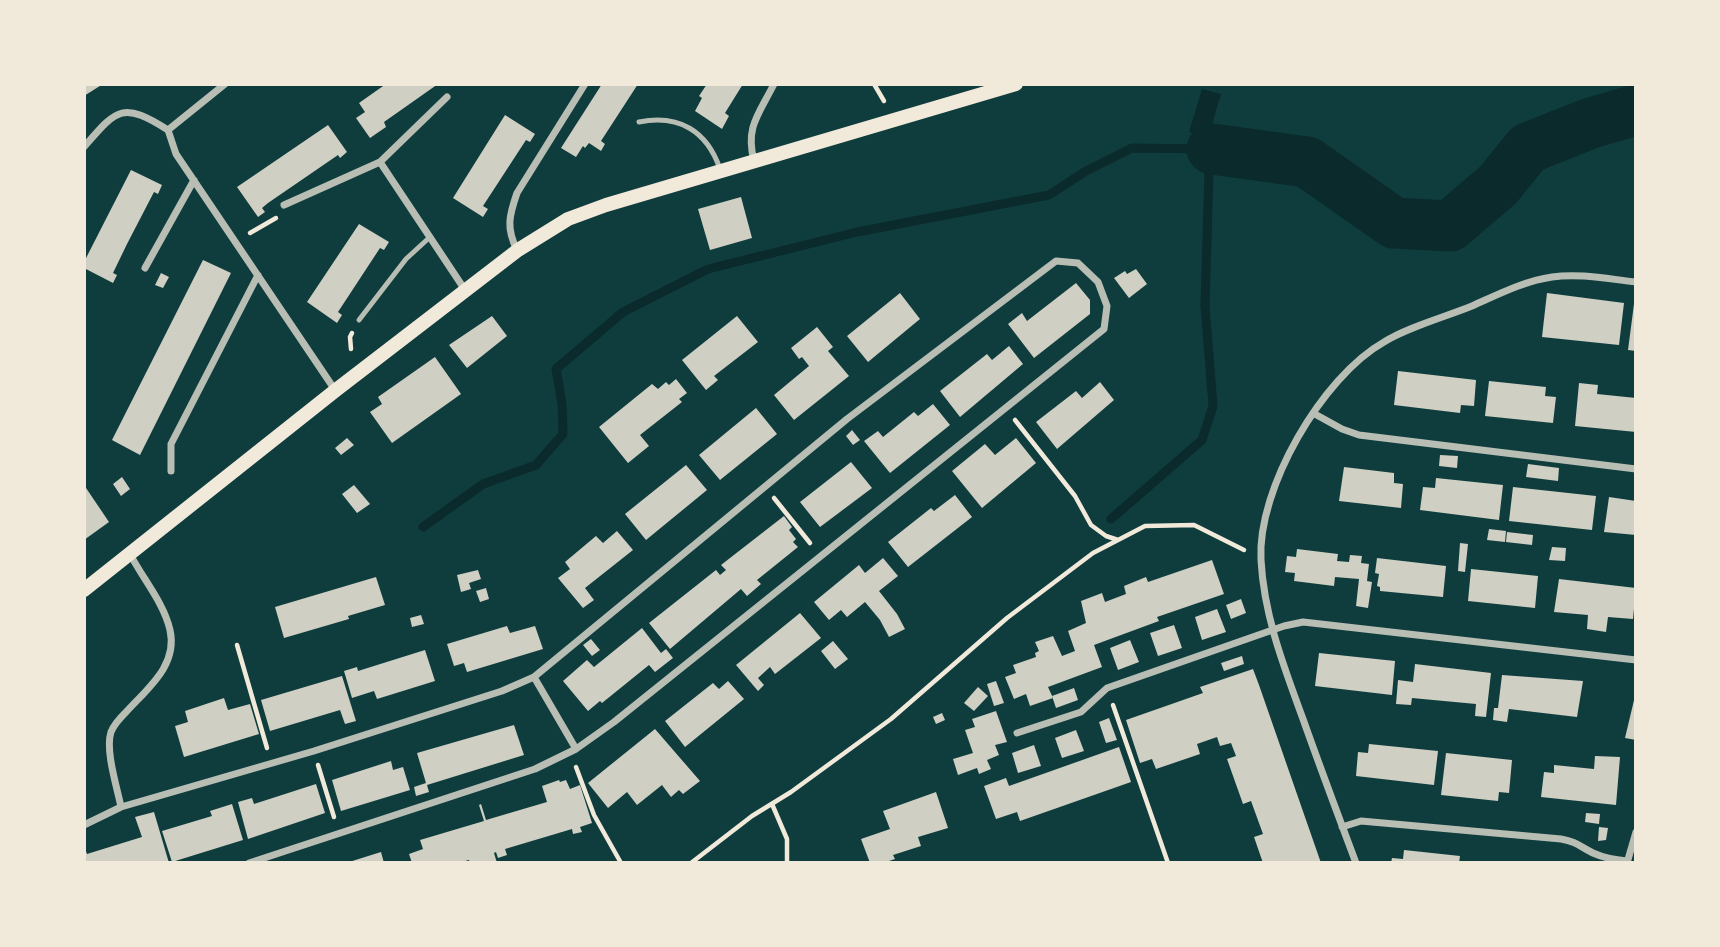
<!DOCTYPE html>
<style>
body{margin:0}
#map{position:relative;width:1720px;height:947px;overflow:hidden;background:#0f3d3e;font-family:"Titillium Web",sans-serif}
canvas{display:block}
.frame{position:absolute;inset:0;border:86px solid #f1e9da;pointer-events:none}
</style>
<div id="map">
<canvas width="1720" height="947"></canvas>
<div class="frame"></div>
</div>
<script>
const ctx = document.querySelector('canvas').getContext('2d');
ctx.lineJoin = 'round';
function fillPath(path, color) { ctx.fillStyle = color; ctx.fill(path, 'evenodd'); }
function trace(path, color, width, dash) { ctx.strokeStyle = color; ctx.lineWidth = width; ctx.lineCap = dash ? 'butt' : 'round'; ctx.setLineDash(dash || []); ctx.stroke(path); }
fillPath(new Path2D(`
 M1202 89 1221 94 1208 138 1189 132Z`), '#0a2a2b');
trace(new Path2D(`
 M423 527 483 484 536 465 563 434 562 404 556 369 623 312 708 269 857 232 1049 195 1086 171 1132 148 1212 149 1209 171 1205 306 1213 406 1202 440 1111 519`), '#0a2a2b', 9);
trace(new Path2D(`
 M1212 149 1307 162 1394 223 1450 226 1498 185 1528 148 1591 123 1636 110`), '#0a2a2b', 51);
fillPath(new Path2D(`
 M84 84H103L84 96Z
 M386 84H438L384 122 386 127 370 138 356 118 365 112 359 103Z
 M602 84H638L601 141 605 144 601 151 589 143 585 148 583 146 576 157 561 148Z
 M707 84H743L725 113 729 116 722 129 695 111 702 98 699 96Z
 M505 115 535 134 530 142 526 140 483 206 488 209 483 217 453 198Z
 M328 125 347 152 340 158 338 155 268 203 262 208 265 212 258 217 237 187Z
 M131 170 162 185 158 194 154 192 127 244 113 273 117 275 113 283 84 268V262Z
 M741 197 752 238 710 250 698 209Z
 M359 224 389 242 384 250 380 248 338 312 342 315 337 323 307 302Z
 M203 260 231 273 140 455 112 440Z
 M1136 269 1147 284 1129 298 1114 278 1125 271 1127 274Z
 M161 273 169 277 163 288 155 285Z
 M1076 283 1090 300V314L1034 358 1008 324 1022 313 1027 321Z
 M900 293 920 319 868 362 847 336Z
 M1547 293 1624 303 1619 345 1542 337Z
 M1634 304H1636V351L1628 350Z
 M492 316 507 336 467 368 449 345Z
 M737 316 758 342 714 376 718 380 706 390 682 360Z
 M817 327 833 347 828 351 849 376 794 420 774 395 809 366 802 357 799 359 791 348Z
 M1009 346 1023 364 960 417 940 391 987 354 992 360Z
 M435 357 461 394 392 443 370 412 382 404 378 397Z
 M1398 371 1476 380 1474 406 1461 405 1460 413 1394 405Z
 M676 379 687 393 679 399 682 402 640 435 649 446 628 463 599 427 652 384 658 389 666 382 669 385Z
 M1489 381 1546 387 1545 396 1556 397 1553 423 1485 416Z
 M1100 382 1114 400 1057 449 1036 422 1076 391 1082 398Z
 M1579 383 1598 385 1597 394 1636 398V432L1575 426Z
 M933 404 950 425 890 473 864 441 878 431 883 437 914 412 918 416Z
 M756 408 777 434 720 480 699 455Z
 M852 430 860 440 853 445 846 436Z
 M347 438 354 445 341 455 335 448Z
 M1016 438 1036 463 982 508 952 471 985 444 995 455Z
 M1440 455 1458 456 1457 468 1439 466Z
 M851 462 872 488 820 527 800 502Z
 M1528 464 1559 468 1558 481 1526 477Z
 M686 465 707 490 646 540 625 514Z
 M1344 467 1394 473V483L1403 484 1401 508 1339 501Z
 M122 477 130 489 121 496 113 484Z
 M1436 478 1503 485 1499 520 1420 510 1423 487 1435 488Z
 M84 485 109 522 84 540Z
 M354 485 370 504 357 513 342 494Z
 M1513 487 1596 496 1592 530 1509 521Z
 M955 495 972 517 908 567 888 542 931 508 934 511Z
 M1609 497 1636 501V535L1604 532Z
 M784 516 792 527 789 530 796 539 793 542 798 547 757 580 761 584 747 596 741 589 670 649 649 623 716 570 720 575 726 570 721 565Z
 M1489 529 1506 531 1505 542 1487 540Z
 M617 531 633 550 585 588 594 600 583 608 558 578 570 569 565 562 596 536 603 543Z
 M1507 532 1533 535 1532 545 1506 542Z
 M1460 543 1468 544 1465 572 1458 571Z
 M1552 547 1566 548 1565 561 1549 560Z
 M1297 549 1338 554 1337 561 1349 562 1350 555 1362 556 1361 563 1369 564 1367 581 1372 582 1368 608 1356 606 1359 579 1335 577 1334 586 1294 581 1295 573 1285 572 1287 556 1296 557Z
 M883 558 898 576 879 591 897 614 905 629 889 637 880 620 865 602 847 617 841 610 829 620 814 602 859 565 865 573Z
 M1377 558 1446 566 1443 597 1380 591V587L1377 586 1379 574 1375 573Z
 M1212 560 1224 594 1157 617 1159 621 1094 645 1102 667 1048 687 1053 698 1030 706 1026 694 1014 699 1005 677 1016 673 1013 665 1036 657 1035 653 1039 651 1035 642 1053 636 1062 656 1075 651 1068 631 1086 623 1081 601 1102 593 1105 602 1126 594 1124 586 1146 577 1148 582Z
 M1471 569 1538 576 1535 608 1468 601Z
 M478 570 481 579 469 583 471 589 461 592 457 575Z
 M376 577 385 605 348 616 349 619 284 638 275 607Z
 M1559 579 1636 588 1633 619 1608 617 1606 632 1587 629 1588 615 1554 612Z
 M486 588 489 599 480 602 476 591Z
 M1241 599 1246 613 1231 619 1226 605Z
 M1217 609 1226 632 1202 640 1195 617Z
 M800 613 821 638 775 674 770 667 758 678 764 685 758 691 736 665Z
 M421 615 424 624 412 627 410 618Z
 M1174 625 1182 648 1158 656 1150 633Z
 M507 626 510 633 535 626 543 649 467 672 464 663 454 666 447 644Z
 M642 628 661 653 666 649 673 658 655 672 649 665 602 703 600 701 588 711 563 681 587 660 594 667Z
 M591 639 600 650 592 656 583 645Z
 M1130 640 1139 662 1118 670 1110 648Z
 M833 641 848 659 835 669 821 651Z
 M425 650 435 681 377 699 374 691 352 698 344 671 357 667 358 671Z
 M1319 653 1395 661 1392 695 1315 686Z
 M1242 656 1244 664 1224 671 1221 663Z
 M1415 664 1491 673 1486 717 1475 716 1476 704 1412 698 1411 705 1396 704 1398 680 1413 682Z
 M1253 669 1259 685 1321 863H1263L1254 837 1263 834 1251 801 1243 804 1227 759 1236 756 1231 743 1220 746 1217 737 1197 744 1200 754 1156 769 1152 759 1140 763 1126 720 1203 693 1200 687Z
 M1502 675 1583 681 1577 717 1509 709 1507 722 1493 720 1494 708H1498Z
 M342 676 356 721 345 724 340 710 270 731 261 700Z
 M728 681 744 699 685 747 665 721 713 683 719 689Z
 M996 681 1004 703 994 706 987 684Z
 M978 687 988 696 974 711 964 703Z
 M1074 688 1078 700 1056 708 1052 696Z
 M1635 696H1636V740L1625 738Z
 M224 698 228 710 250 704 259 734 184 757 175 726 188 722 185 711Z
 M996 711 1007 742 995 745 999 755 987 760 991 769 979 774 977 768 958 775 953 759 973 753 965 730 975 727 972 719Z
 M942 713 945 720 936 724 933 717Z
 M1109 718 1117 740 1106 743 1099 722Z
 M514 725 524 755 427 785 429 792 416 796 414 787 426 783 417 753Z
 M655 729 700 781 683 794 679 790 671 797 662 785 637 805 627 792 608 808 588 783Z
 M1076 730 1084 751 1062 758 1055 738Z
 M1369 744 1438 751 1434 785 1356 776 1358 752 1368 753Z
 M1034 745 1041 766 1018 773 1012 753Z
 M1119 747 1131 782 1020 821 1017 812 996 819 984 786 1006 778 1009 786Z
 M1446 753 1512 760 1509 793 1499 792 1498 801 1441 795Z
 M1595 756 1620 757 1616 805 1541 797 1544 772 1554 773V765L1594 769Z
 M391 761 393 770 403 767 410 790 341 811 332 780Z
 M559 780 560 782 566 780 570 789 580 785 592 823 580 827 582 832 573 834 572 829 505 849 507 855 498 858 496 852 494 853 497 863H470L469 860 458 863H412L409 854 423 849 420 840 484 821 479 805 481 804 486 820 547 802 542 786Z
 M316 784 325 813 248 839 238 802 252 798 254 804Z
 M936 792 948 828 918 837 921 846 893 855 895 859 883 863H870L861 839 890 829 883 811Z
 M232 804 243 840 172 862 162 831 212 816 210 811Z
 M154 812 169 863H84V846L87 854 142 837 135 817Z
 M1586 813 1600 814 1599 824 1585 822Z
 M1599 827 1608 828 1606 840 1598 841Z
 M1404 850 1460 856 1459 863H1391L1392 858 1403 859Z
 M381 852 384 863H349V862Z`), '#cfcfc3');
trace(new Path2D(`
 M874 84 884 101
 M250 233 276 218
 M351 349 350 337 352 333
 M1015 420 1075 496 1091 525 1106 536 1118 540
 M774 498 810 543
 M237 645 267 748
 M1113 705 1168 863
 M318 765 334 817
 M576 767 594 815 621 863
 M772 804 787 839V863
 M691 863 752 816 791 792 891 719 1007 618 1093 553 1145 526 1194 525 1244 550`), '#f1e9da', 4.5);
trace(new Path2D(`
 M639 122C679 114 707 131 720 169
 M359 320 406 259 430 237`), '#b8beb3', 5);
trace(new Path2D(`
 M225 84 168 130 176 154 335 390
 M84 147C117 109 122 101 168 130
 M754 161C745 127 759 114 774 84
 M380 162 465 290
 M284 205 380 162 447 97
 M517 250C506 228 509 216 517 193L585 84
 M145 268 194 180
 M1313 413 1342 429 1359 435 1636 469
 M171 471V444L258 275
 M534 677 576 749
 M1017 733 1081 712 1107 688 1284 626 1303 622 1636 660
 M121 807C117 787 105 750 111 732 114 724 121 717 127 711 148 688 178 665 170 630 164 603 143 579 130 554
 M84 825 121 807 314 751 502 691 534 677 847 419 1056 261 1078 263 1098 282 1107 306 1104 329 614 722 576 749 535 769 249 863
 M1342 827 1361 821 1561 839C1577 842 1579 846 1593 853 1604 858 1615 860 1627 861
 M1356 863C1338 815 1320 767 1303 719 1284 667 1264 616 1261 560 1257 489 1322 377 1384 342 1408 327 1445 317 1472 306 1497 295 1524 281 1552 277 1579 273 1608 279 1636 282
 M1627 863 1636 832`), '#b8beb3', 7);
trace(new Path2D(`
 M84 590 336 390 518 250 568 219 606 205 1016 84`), '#f1e9da', 14);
</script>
